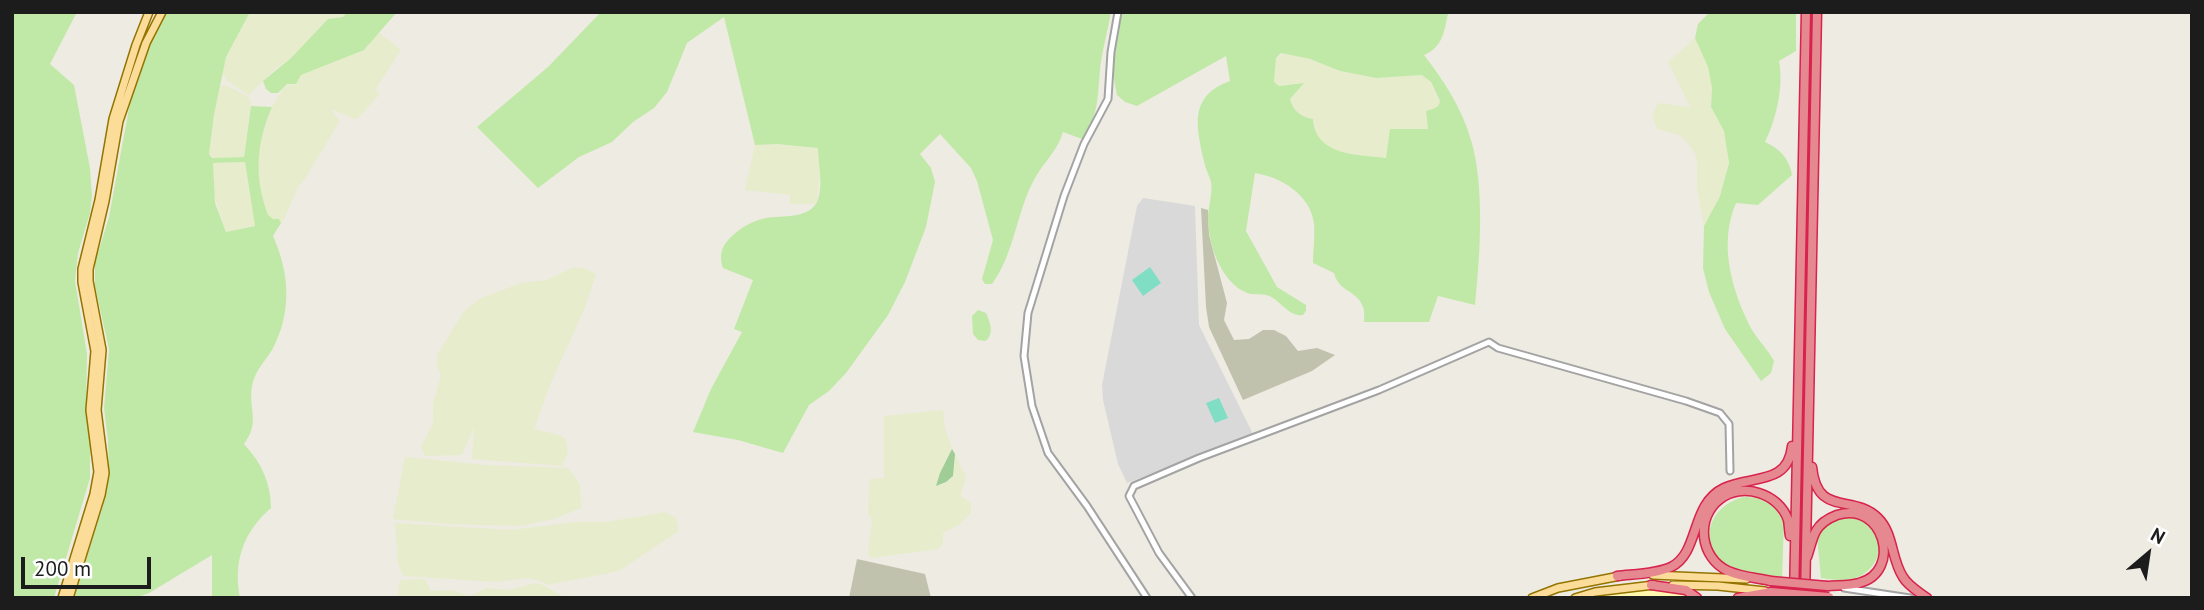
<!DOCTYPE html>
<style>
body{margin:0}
#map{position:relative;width:2204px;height:610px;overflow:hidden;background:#eeebe2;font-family:"PT Sans",sans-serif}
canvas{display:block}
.frame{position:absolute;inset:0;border:14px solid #1c1c1c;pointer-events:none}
.north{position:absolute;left:2113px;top:519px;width:70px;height:70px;-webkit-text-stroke:5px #fff;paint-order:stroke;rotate:29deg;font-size:19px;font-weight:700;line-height:28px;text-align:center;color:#1c1c1c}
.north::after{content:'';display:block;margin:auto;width:24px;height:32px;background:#1c1c1c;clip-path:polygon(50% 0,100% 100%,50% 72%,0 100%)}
.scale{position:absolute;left:21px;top:557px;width:130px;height:32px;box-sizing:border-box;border:4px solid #1c1c1c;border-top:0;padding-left:9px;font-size:21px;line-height:24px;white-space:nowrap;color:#1c1c1c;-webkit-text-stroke:5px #fff;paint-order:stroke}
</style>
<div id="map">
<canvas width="2204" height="610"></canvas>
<div class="frame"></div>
<div class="north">N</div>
<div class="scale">200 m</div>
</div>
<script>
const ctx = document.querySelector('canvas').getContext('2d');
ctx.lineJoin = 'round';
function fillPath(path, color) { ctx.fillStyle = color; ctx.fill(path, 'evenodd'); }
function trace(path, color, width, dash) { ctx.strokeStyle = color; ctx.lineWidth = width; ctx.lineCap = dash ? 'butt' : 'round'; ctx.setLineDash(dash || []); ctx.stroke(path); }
fillPath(new Path2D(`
 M1143 198 1195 206 1199 325 1253 434 1127 483 1118 464 1103 400 1102 385 1137 206Z`), '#dad9d9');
fillPath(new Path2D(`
 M1201 208 1208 210 1209 235 1227 303 1224 320 1234 340 1249 339 1263 330H1274L1286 336 1298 351 1317 348 1335 355 1312 371 1243 400 1209 327 1206 307Z
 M857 559 925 574 931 598H849Z`), '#c0c2ad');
fillPath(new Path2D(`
 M250 12H347L343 17 328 19 291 58 275 69 249 95 227 81 222 72 226 57Z
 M378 32 401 50 375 90 380 94 358 118 354 119 331 109 340 121 304 180 298 187 285 217 281 223 279 220 273 219 268 216 262 199 257 160 259 144 272 107 285 86 296 84 301 75 367 48Z
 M1695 38 1708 66 1712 88 1711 107 1724 131 1729 156 1724 187 1704 226 1697 190V163L1695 153 1686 141 1679 135 1657 129 1652 115 1658 103 1690 107 1668 62Z
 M1285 53 1319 62 1340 71 1376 78 1422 75 1429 80 1440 102 1437 108 1426 111 1429 129H1391L1386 159 1336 151 1321 142 1317 135 1313 119 1301 116 1292 106 1290 99 1303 83 1279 86 1275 84 1273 81 1276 58Z
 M225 85 248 96 251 101 244 157 215 159 209 154 214 115 220 87Z
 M777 144 818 148 820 174 817 201 815 204H790V195L745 190 755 145Z
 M245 162 255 226 226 232 214 195 213 163Z
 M572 268H584L596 274 584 310 552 380 534 429 559 435 565 438 568 452 562 466 472 459 474 427 462 455 425 456 421 447 433 423V403L441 376 437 364 438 353 464 311 481 298 521 283 547 280Z
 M943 410 945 428 952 449 940 473V485L952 478 955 454 966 476 961 496 971 503V513L959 525 943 533V544L939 549 871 558 868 554 872 520 868 513 870 479 884 478V416Z
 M405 457 485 465 568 468 580 484 581 508 554 519 519 526 447 524 393 519Z
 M665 512 676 518 679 531 619 571 548 585 538 580 527 578 496 582 403 576 398 563 395 523 511 530 575 522H605Z
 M425 579 431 591 452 590 470 596 486 588 511 590 534 583 543 585 566 598H397L400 580Z`), '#e7edcc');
fillPath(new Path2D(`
 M12 12H77L50 64 74 85 90 168 92 196 90 213 78 253 75 281 87 354 86 404 90 437V478L54 598H12Z
 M158 12H250L226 57 214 115 209 154 212 158 244 157 251 106 272 107C256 144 254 177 268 215L273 219H279L281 223 273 236C290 274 292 313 272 350 265 361 256 370 253 382 246 407 262 420 244 444 261 462 271 483 271 508 243 532 233 562 240 598H212V555L149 593 135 598H74L103 506 109 476 108 441 104 408 109 349 95 286V263L109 217 130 103ZM245 162 255 226 226 232 215 203 213 163Z
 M347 12H397L364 50 301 75 296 84H287L278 93H271L266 89 263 81 291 58 328 19 343 17Z
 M601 12H1111C1108 29 1104 44 1101 61 1097 90 1101 114 1082 139L1063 132C1058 150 1044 162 1035 178 1016 212 1015 253 992 284H985L982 279 993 240 977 181 971 168 940 134 920 154 931 168 935 182 926 227 905 282 888 315 846 373 829 391 809 405 783 453 738 440 693 432 711 389 742 332 734 329 753 280 723 268C719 256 721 247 730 238 739 229 750 222 762 219 778 214 807 221 817 202 824 186 818 164 818 148L777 144 755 145 724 17 687 43 667 92 654 108 633 122 612 142 579 157 538 188 477 127 548 67Z
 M1122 12H1461L1448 14C1444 32 1443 47 1424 55 1444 81 1462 108 1471 140 1485 187 1480 256 1475 305L1438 296 1429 322H1364C1368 289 1339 296 1334 273L1313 263C1313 251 1315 237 1314 224 1311 195 1281 177 1255 173L1246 231 1277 287 1306 305V311L1303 315C1287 317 1280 298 1266 295 1259 293 1253 296 1245 292 1221 281 1208 244 1208 219 1208 207 1213 193 1211 182 1209 175 1205 168 1204 161 1196 125 1189 96 1230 81L1226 56 1137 106 1125 102 1117 95 1112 69ZM1281 53 1310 59 1340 71 1376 78 1422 75 1431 82 1440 101C1439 108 1433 109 1426 111L1428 129H1390L1386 158C1356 154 1316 156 1313 119 1301 117 1293 111 1290 99L1304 83 1279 86 1274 82 1276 58Z
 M1710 12H1796V51L1779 61C1784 86 1776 120 1765 142 1780 149 1789 158 1792 175L1758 205 1736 203C1718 244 1732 292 1752 330 1759 341 1768 350 1774 361L1771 373 1761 381 1725 329 1709 292 1703 268 1704 226 1720 196 1729 163 1724 131 1711 107 1712 88 1708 67 1695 38 1698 24Z
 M978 310 986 313C990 322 995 335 985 341L978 340 973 334 972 316Z
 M1744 497C1764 497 1777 505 1784 524L1782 578C1766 576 1742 577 1728 567 1695 545 1709 505 1744 497Z
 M1845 514C1851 516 1861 517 1866 520 1892 536 1879 572 1853 579 1843 582 1831 579 1821 578L1817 536 1823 526Z`), '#c0e9a7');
fillPath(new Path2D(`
 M952 449 955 454 953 476 946 482 936 486 940 473Z`), '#a0cd96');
fillPath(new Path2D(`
 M1640 589 1679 593 1687 598H1576Z`), '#fff8ae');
fillPath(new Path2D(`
 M1150 267 1161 283 1143 296 1132 280Z
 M1219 398 1228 418 1215 423 1206 403Z`), '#7fdec3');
const minor = new Path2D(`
 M1118 12 1111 52 1108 99 1084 144 1064 196 1028 313 1024 356 1032 406 1048 453 1087 506 1147 598
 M1844 588 1910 598
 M1192 598 1159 553 1129 496 1134 486 1199 458 1379 390 1489 342 1498 348 1686 401 1720 413 1729 424 1730 471`);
const major = new Path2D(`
 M1653 575 1746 579
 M1673 585 1718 586 1765 591
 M62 598 94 494 98 472 90 410 95 351 82 282V269L99 200 113 119 136 45 149 12
 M69 598 101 495 105 473 97 410 102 350 89 281V269L105 201 119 121 146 43 162 12
 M1532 598 1558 588 1620 576
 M1575 598 1595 592 1654 585`);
const highway = new Path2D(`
 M1812 467C1817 518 1853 493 1878 518 1894 534 1891 559 1903 577 1908 586 1919 592 1927 598
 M1807 557C1810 549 1812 538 1816 531 1820 524 1829 518 1837 515 1884 500 1903 572 1859 583 1849 586 1837 585 1827 586
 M1617 576C1634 574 1656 574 1671 567 1700 553 1690 504 1724 488 1751 475 1788 486 1792 446
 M1771 581C1758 578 1741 577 1728 571 1700 558 1695 518 1720 499 1742 482 1779 493 1788 520 1789 525 1789 531 1790 536
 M1651 585 1686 590 1697 598
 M1738 598 1771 592
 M1794 598 1806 12
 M1805 598 1817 12`);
trace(minor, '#a3a3a3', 9);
trace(major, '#947400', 10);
trace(highway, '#d7234d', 11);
trace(minor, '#fff', 5);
trace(major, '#fcdc99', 7);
trace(highway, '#e6888f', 8);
const highwayBridge = new Path2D(`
 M1771 581 1827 586
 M1771 592 1829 597`);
trace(highwayBridge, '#d7234d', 11, []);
trace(highwayBridge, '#e6888f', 8);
</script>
